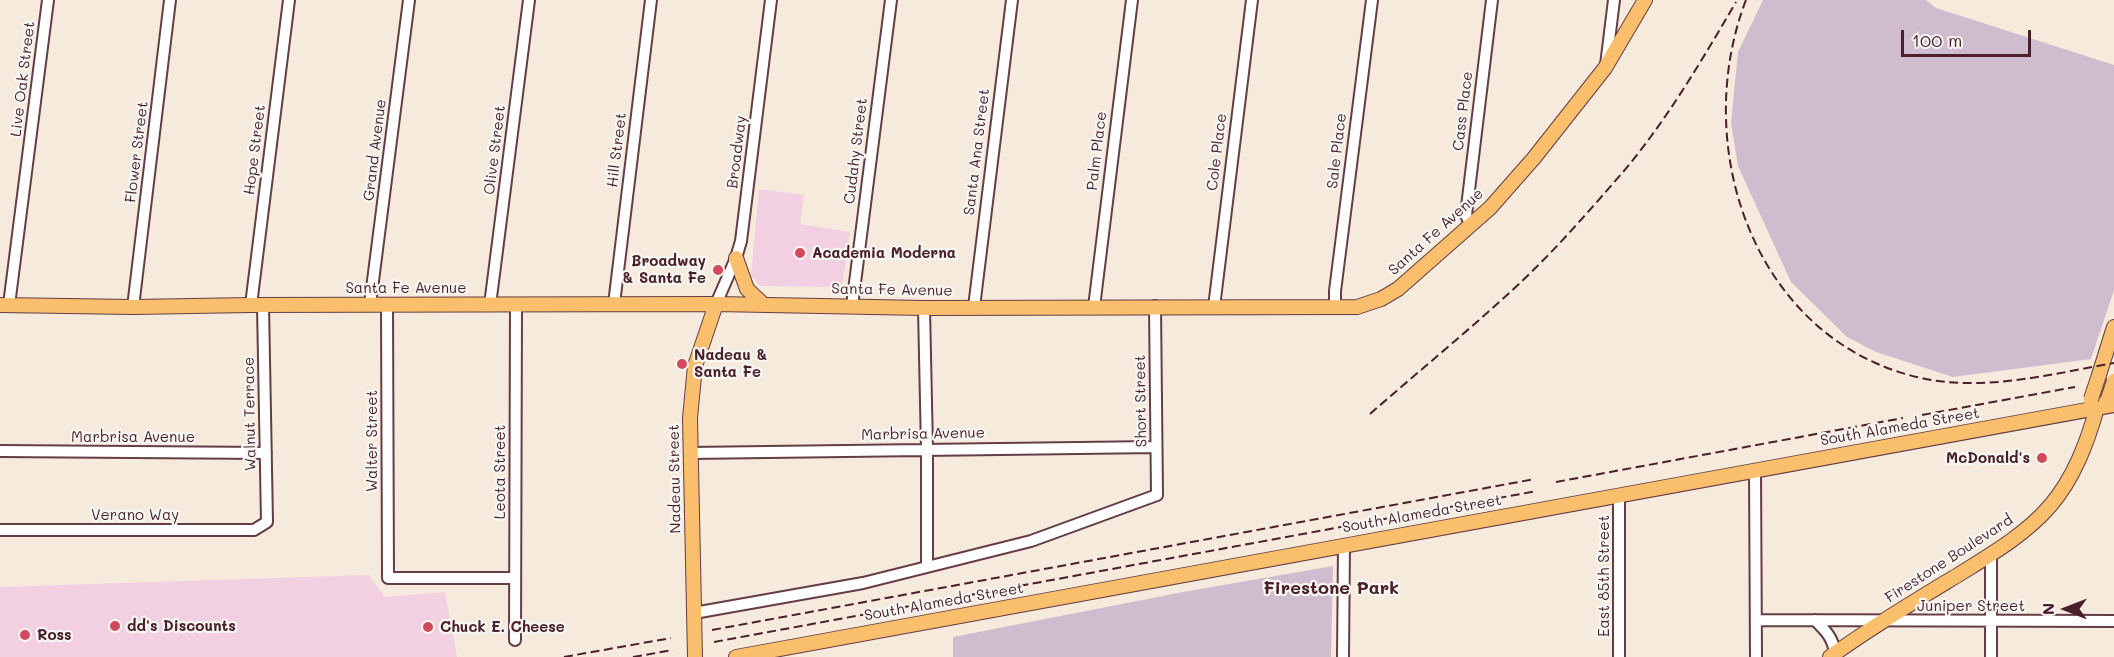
<!DOCTYPE html>
<style>
body{margin:0}
#map{position:relative;width:2114px;height:657px;overflow:hidden;background:#f5eadc;font-family:Mali,sans-serif}
canvas{display:block}
.north{position:absolute;left:2036px;top:579px;width:60px;height:60px;-webkit-text-stroke:4px #f6f6f2;paint-order:stroke;rotate:270deg;font-size:16px;font-weight:700;line-height:24px;text-align:center;color:#4a1f2b}
.north::after{content:'';display:block;margin:auto;width:21px;height:27px;background:#4a1f2b;clip-path:polygon(50% 0,100% 100%,50% 72%,0 100%)}
.scale{position:absolute;left:1901px;top:30px;width:130px;height:27px;box-sizing:border-box;border:3px solid #4a1f2b;border-top:0;padding-left:8px;font-size:18px;line-height:21px;white-space:nowrap;color:#4a1f2b;-webkit-text-stroke:4px #f6f6f2;paint-order:stroke}
</style>
<div id="map">
<canvas width="2114" height="657"></canvas>
<div class="north">N</div>
<div class="scale">100 m</div>
</div>
<script>
const ctx = document.querySelector('canvas').getContext('2d');
ctx.lineJoin = 'round';
function fillPath(path, color) { ctx.fillStyle = color; ctx.fill(path, 'evenodd'); }
function trace(path, color, width, dash) { ctx.strokeStyle = color; ctx.lineWidth = width; ctx.lineCap = dash ? 'butt' : 'round'; ctx.setLineDash(dash || []); ctx.stroke(path); }
function label(font, color, halo, rows, align = 'center') {
  ctx.font = font + ' Mali,sans-serif'; ctx.lineWidth = 4.5; ctx.setLineDash([]); ctx.textBaseline = 'middle'; ctx.strokeStyle = halo; ctx.fillStyle = color; for (const [text, x, y, turn = 0] of rows) {
    ctx.save(); ctx.translate(x, y); ctx.rotate((+turn || 0) * Math.PI / 180); ctx.textAlign = isNaN(turn) ? turn : align; if (halo) ctx.strokeText(text, 0, 0); ctx.fillText(text, 0, 0); ctx.restore();
  }
}
fillPath(new Path2D(`
 M759 189 804 195 800 224 850 232 842 287 760 286 751 275Z
 M369 575 385 597 445 592 457 657H0V587Z`), '#f2cfe1');
fillPath(new Path2D(`
 M1763 0H1926L1936 8 2114 65V290L2091 359 1953 377 1876 352 1847 337 1791 282 1738 166 1731 123 1738 52Z
 M1333 566 1331 657H953V637L1183 592Z`), '#cfbdcf');
const minor = new Path2D(`
 M1606 65 1614 0
 M1470 224 1466 215 1492 0
 M370 304 409 0
 M614 304 651 0
 M716 304 736 258 741 241 771 0
 M9 305 48 0
 M251 305 289 0
 M387 305 388 578H515
 M490 305 529 0
 M852 306 891 0
 M133 307 170 0
 M974 307 1012 0
 M1094 307 1132 0
 M1214 307 1252 0
 M1335 307V291L1372 0
 M924 308 927 449V567
 M0 451 266 453
 M690 453 1156 447
 M1755 470 1756 657
 M1619 496V657
 M0 530H254L267 522 263 305
 M694 613 863 583 1031 541 1157 495 1155 306
 M1756 620 2114 621
 M1815 620C1826 631 1833 638 1835 653
 M515 640 516 305
 M1343 657 1344 545
 M1991 657V554`);
const major = new Path2D(`
 M736 258 747 289 764 305
 M0 305 133 307 251 305 716 304 924 308 1357 307 1381 299 1398 289 1490 208 1534 158 1605 68 1645 0
 M2099 375 2114 327
 M695 657 690 418 695 366 716 304
 M736 657 2114 405
 M1830 657C1871 627 1915 601 1958 575 1990 555 2025 535 2050 506 2074 478 2087 443 2097 408L2102 404`);
trace(minor, '#643d46', 14);
trace(major, '#643d46', 16);
trace(minor, '#fff', 10);
trace(major, '#f9bf6d', 14);
trace(new Path2D(`
 M1746 0C1689 148 1755 341 1921 378 1985 392 2051 374 2114 363
 M1370 414C1420 370 1472 328 1521 282 1557 248 1590 210 1623 172 1667 120 1702 60 1736 2
 M1922 415 2075 387
 M1556 482 1903 418
 M712 630 1535 479
 M714 642 1537 491
 M564 657 671 638
 M633 657 673 650`), '#4a1f2b', 2, [9, 4.5]);
const majorBridge = new Path2D(`
 M2091 399 2099 375
 M2108 399 2114 381`);
trace(majorBridge, '#643d46', 16, []);
trace(majorBridge, '#f9bf6d', 14);
for (const [x, y, r, color] of [
 [800,253,6,"#d1495b"],
 [718,270,6,"#d1495b"],
 [682,364,6,"#d1495b"],
 [2042,458,6,"#d1495b"],
 [115,626,6,"#d1495b"],
 [428,627,6,"#d1495b"],
 [25,635,6,"#d1495b"]
]) { const dot = new Path2D(); dot.arc(x, y, r, 0, 2 * Math.PI); ctx.fillStyle = color; ctx.fill(dot); trace(dot, '#f6f6f2', 2); }
label('15px', '#4a1f2b', '#f6f6f2', [
 ["Live Oak Street",23,79,-83],
 ["Cass Place",1463,111,-83],
 ["Hope Street",255,150,-83],
 ["Grand Avenue",375,150,-83],
 ["Olive Street",495,150,-83],
 ["Hill Street",617,150,-83],
 ["Cudahy Street",856,151,-83],
 ["Palm Place",1097,151,-83],
 ["Sale Place",1337,151,-83],
 ["Flower Street",137,152,-83],
 ["Broadway",737,152,-83],
 ["Santa Ana Street",977,152,-83],
 ["Cole Place",1217,152,-83],
 ["Santa Fe Avenue",1436,232,-42],
 ["Santa Fe Avenue",406,288],
 ["Santa Fe Avenue",892,290,1],
 ["Short Street",1141,401,-91],
 ["Walnut Terrace",250,414,-91],
 ["South Alameda Street",1900,427,-10],
 ["Marbrisa Avenue",923,434,-1],
 ["Marbrisa Avenue",133,437],
 ["Walter Street",372,441,-90],
 ["Leota Street",500,472,-90],
 ["Nadeau Street",675,479,-91],
 ["South Alameda Street",1422,514,-10],
 ["Verano Way",135,515],
 ["Firestone Boulevard",1949,559,-33],
 ["East 85th Street",1604,576,-90],
 ["South Alameda Street",944,602,-10],
 ["Juniper Street",1971,606]
]);
label('bold 15px', '#4a1f2b', '#f6f6f2', [
 ["Academia Moderna",812,253],
 ["Broadway",706,261,"right"],
 ["& Santa Fe",706,278,"right"],
 ["Nadeau &",694,355],
 ["Santa Fe",694,372],
 ["McDonald's",2030,458,"right"],
 ["dd's Discounts",127,626],
 ["Chuck E. Cheese",440,627],
 ["Ross",37,635]
], 'left');
label('bold 18px', '#4a1f2b', '#f6f6f2', [
 ["Firestone Park",1331,588]
]);
</script>
